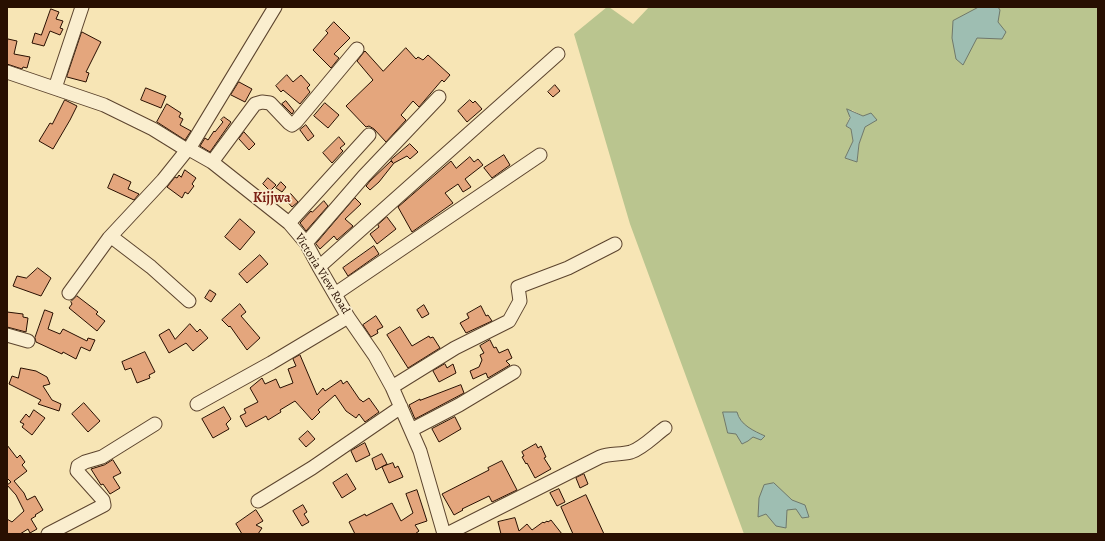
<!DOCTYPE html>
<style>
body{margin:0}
#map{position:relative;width:1105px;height:541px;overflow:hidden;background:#f7e5b5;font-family:Alegreya,serif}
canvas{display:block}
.frame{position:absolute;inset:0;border:8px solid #280f01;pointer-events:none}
</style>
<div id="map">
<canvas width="1105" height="541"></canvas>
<div class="frame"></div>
</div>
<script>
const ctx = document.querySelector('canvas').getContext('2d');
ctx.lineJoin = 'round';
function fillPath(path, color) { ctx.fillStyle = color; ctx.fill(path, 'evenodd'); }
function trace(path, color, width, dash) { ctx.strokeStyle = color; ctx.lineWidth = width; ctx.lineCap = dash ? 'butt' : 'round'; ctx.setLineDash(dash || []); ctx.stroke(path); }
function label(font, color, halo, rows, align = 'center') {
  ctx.font = font + ' Alegreya,serif'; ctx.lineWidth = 3.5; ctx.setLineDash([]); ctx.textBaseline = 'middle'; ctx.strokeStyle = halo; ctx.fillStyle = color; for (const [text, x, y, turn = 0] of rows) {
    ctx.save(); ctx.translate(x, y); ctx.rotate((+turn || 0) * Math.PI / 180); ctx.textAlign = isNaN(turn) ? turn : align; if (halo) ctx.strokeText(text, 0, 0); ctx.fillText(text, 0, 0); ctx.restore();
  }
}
fillPath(new Path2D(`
 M607 7H609L633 24 649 7H1098V534H744L630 224 574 34ZM852 110 863 116 865 126 859 144 857 162 845 158 853 141 851 129 846 126Z`), '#bac58f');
const water = new Path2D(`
 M979 7H998L1000 10 998 22 1006 32 1002 39 977 38 963 65 956 59 952 38 953 21Z
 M847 109 863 116 871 113 877 120 865 127 859 144 857 162 845 158 853 141 851 129 846 126 850 118Z
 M723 412H737C740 425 754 431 765 436L761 440 753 437 748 441 742 444 736 434 728 433Z
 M774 483 792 500 805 505 809 517 802 518 796 509 787 510 786 528 776 526 766 514 758 517 759 498 764 485Z`);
fillPath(water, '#9ebeb2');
trace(water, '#6f786b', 1);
const building = new Path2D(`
 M51 9 59 12 56 19 63 21 60 28 63 29 60 35 50 31 44 46 32 43 35 33 41 35Z
 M334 22 350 38 334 54 339 58 331 68 313 50 328 33 326 31Z
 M82 32 101 42 86 72 89 73 86 82 67 77Z
 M8 39 17 41 14 54 30 57 27 68 23 67 22 69 7 64Z
 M406 48 416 59 418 57 423 60 428 55 450 75 444 82 442 80 419 107 413 101 401 115 406 120 386 142 374 129 369 126 366 127 346 106 373 80 357 61 364 52 365 51 383 71Z
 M287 75 293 82 301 75 310 85 307 88 310 92 300 104 283 90 281 92 276 86Z
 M239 82 252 89 245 102 231 95Z
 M555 85 560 91 553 97 548 92Z
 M146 88 166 96 161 108 141 100Z
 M65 100 77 106 70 120 53 149 39 141 50 123 52 124Z
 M470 100 473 103 475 101 482 109 467 122 458 111Z
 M286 101 294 111 292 114 282 104Z
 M325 103 339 115 328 128 314 116Z
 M167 104 181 113 179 117 183 119 180 125 191 131 185 140 157 122Z
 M224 117 231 122 210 152 200 146 205 138 208 140 214 131 215 132 223 122 221 120Z
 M306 125 314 136 308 141 300 130Z
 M244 132 255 144 249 150 239 139Z
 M339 137 345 144 340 148 343 151 332 163 323 153Z
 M410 144 418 152 410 159 407 156 394 163 379 182 370 190 366 186 370 181 391 161 393 163 391 160Z
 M504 155 510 165 492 178 484 168Z
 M470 157 474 162 478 159 483 165 465 179 471 187 463 192 458 184 445 193 453 203 412 232 398 207 451 161 456 168Z
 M185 170 196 178 192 184 194 186 188 194 185 192 182 198 167 187 175 177 177 178 179 175 181 177Z
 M114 174 131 182 128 189 139 194 134 200 108 188Z
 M268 178 276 185 270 191 263 184Z
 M281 182 286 187 282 192 276 188Z
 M291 194 298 202 292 207 285 199Z
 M355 198 361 204 345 219 353 226 337 240 334 236 320 249 316 244Z
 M324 201 328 206 306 231 300 223 311 211 312 212Z
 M387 217 396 229 377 244 370 234 379 227 378 225Z
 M240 219 255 232 240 250 225 237Z
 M374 246 379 254 348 276 343 268Z
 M260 255 268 264 247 283 239 274Z
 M38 268 51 278 41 296 13 286 17 276 26 278Z
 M210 290 216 294 211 302 205 298Z
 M77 296 98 312 96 314 105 321 97 331 69 308 72 304 71 302Z
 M240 304 246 312 241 316 260 338 247 350 230 326 229 327 222 320Z
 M424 305 429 314 422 318 417 310Z
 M481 306 486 316 488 315 492 321 466 333 460 323 469 318 467 314Z
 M45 310 53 313 48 329 60 334 63 329 87 341 88 338 95 340 90 351 81 347 76 359 63 352 62 354 36 342 35 338Z
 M7 312 23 314V317L28 318 26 332 7 327Z
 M376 316 383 327 377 330 378 333 371 337 363 325Z
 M190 324 197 332 200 329 208 338 193 351 186 343 169 353 159 335 169 329 175 339Z
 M400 327 412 346 429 336 430 338 433 337 440 348 408 368 387 335Z
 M490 340 494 348 496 347 499 353 508 349 512 358 506 361 510 365 488 378 486 373 473 379 470 371 479 367 482 360 480 355 484 353 480 346Z
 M145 352 155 372 149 375 150 378 137 383 131 368 125 370 122 362Z
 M300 355 317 395 323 388 325 391 341 380 343 384 347 381 360 400H361L363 402 369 398 379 412 365 422 359 414 356 418 346 411 335 395 318 410 320 412 312 420 295 401 280 410 281 412 268 420 266 416 246 427 240 416 246 413 244 409 258 402 250 388 262 378 265 384 276 379 280 388 293 383 288 369 296 366 293 359Z
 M445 364 447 368 453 364 456 373 439 382 433 371Z
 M21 368 36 371 47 377 50 384 43 386 52 400 61 404 59 411 38 404 41 400 9 384 12 376 18 378Z
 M461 385 464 393 415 419 409 405 420 399V400Z
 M84 403 100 421 88 432 72 414Z
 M224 407 231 419 226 424 229 429 213 438 202 419Z
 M34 410 45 418 32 435 22 427 24 424 20 422 26 414 29 417Z
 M455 417 461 429 439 442 432 429Z
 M308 431 315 439 306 447 299 439Z
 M365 443 370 455 356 462 351 451Z
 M536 444 538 448 541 446 546 457 544 458 551 469 535 478 527 463 526 464 522 457 524 456 522 452Z
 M7 445 17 458 20 455 25 462 22 465 27 471 14 481 24 493 27 500 35 496 43 510 35 515 36 516 31 519 37 529 30 533 28 529 20 534H7V519L12 522 24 511 16 495 7 485 11 482 7 478Z
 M382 454 387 464 376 470 372 459Z
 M113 460 121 473 113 477 120 488 110 494 103 484 101 485 91 469 104 465Z
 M502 461 517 490 492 502 489 496 462 509 463 510 454 515 442 494 489 470 488 468Z
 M393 463 395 468 398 466 403 477 389 483 382 467Z
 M347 474 356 489 342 498 333 483Z
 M584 474 588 484 580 488 576 478Z
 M559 489 565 502 557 506 550 493Z
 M417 490 427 521 415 525 419 531 415 534H355L349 522 365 514 366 516 392 503 401 521 413 513 406 494Z
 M586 495 604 534H573L561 507Z
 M303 505 307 512 304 514 309 522 302 526 293 511Z
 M256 510 263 521 256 525 262 528 258 534H242L236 524Z
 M515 518 519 531 527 524 532 530 543 522 544 523 547 521 548 522 551 520 562 534H501L498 522Z`);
fillPath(building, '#e4a67d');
trace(building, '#280f01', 1);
const minor = new Path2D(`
 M7 72 104 105 153 129 187 150 189 149 212 162 289 223 306 243 319 267 348 317 375 356 392 387 420 451 444 534
 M55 88 82 7
 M189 149 275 7
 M212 162 255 104 262 102 270 103 289 123 292 125 296 122 357 49
 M289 223 369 135
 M109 238H113L151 267 189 301
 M306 243 364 176 439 97
 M319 267 558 54
 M69 293 109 238 163 180 187 150
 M335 294 540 155
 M7 335 28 341
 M392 387 455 348 509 321 520 301 518 287 568 268 615 244
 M197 404 271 363 348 317
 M411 430 459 405 514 372
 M258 501 312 468 401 407
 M48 534 104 505 103 500 77 471 78 466 85 462 102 457 155 424
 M447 534 600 457C610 453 620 455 631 452 643 448 655 435 665 428`);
trace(minor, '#5c442e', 15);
trace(minor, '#faeecf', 13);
label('12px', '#280f01', '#faeecf', [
 ["Victoria View Road",322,274,58]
]);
label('bold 14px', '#7a1f14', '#faeecf', [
 ["Kijjwa",272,199]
]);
</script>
